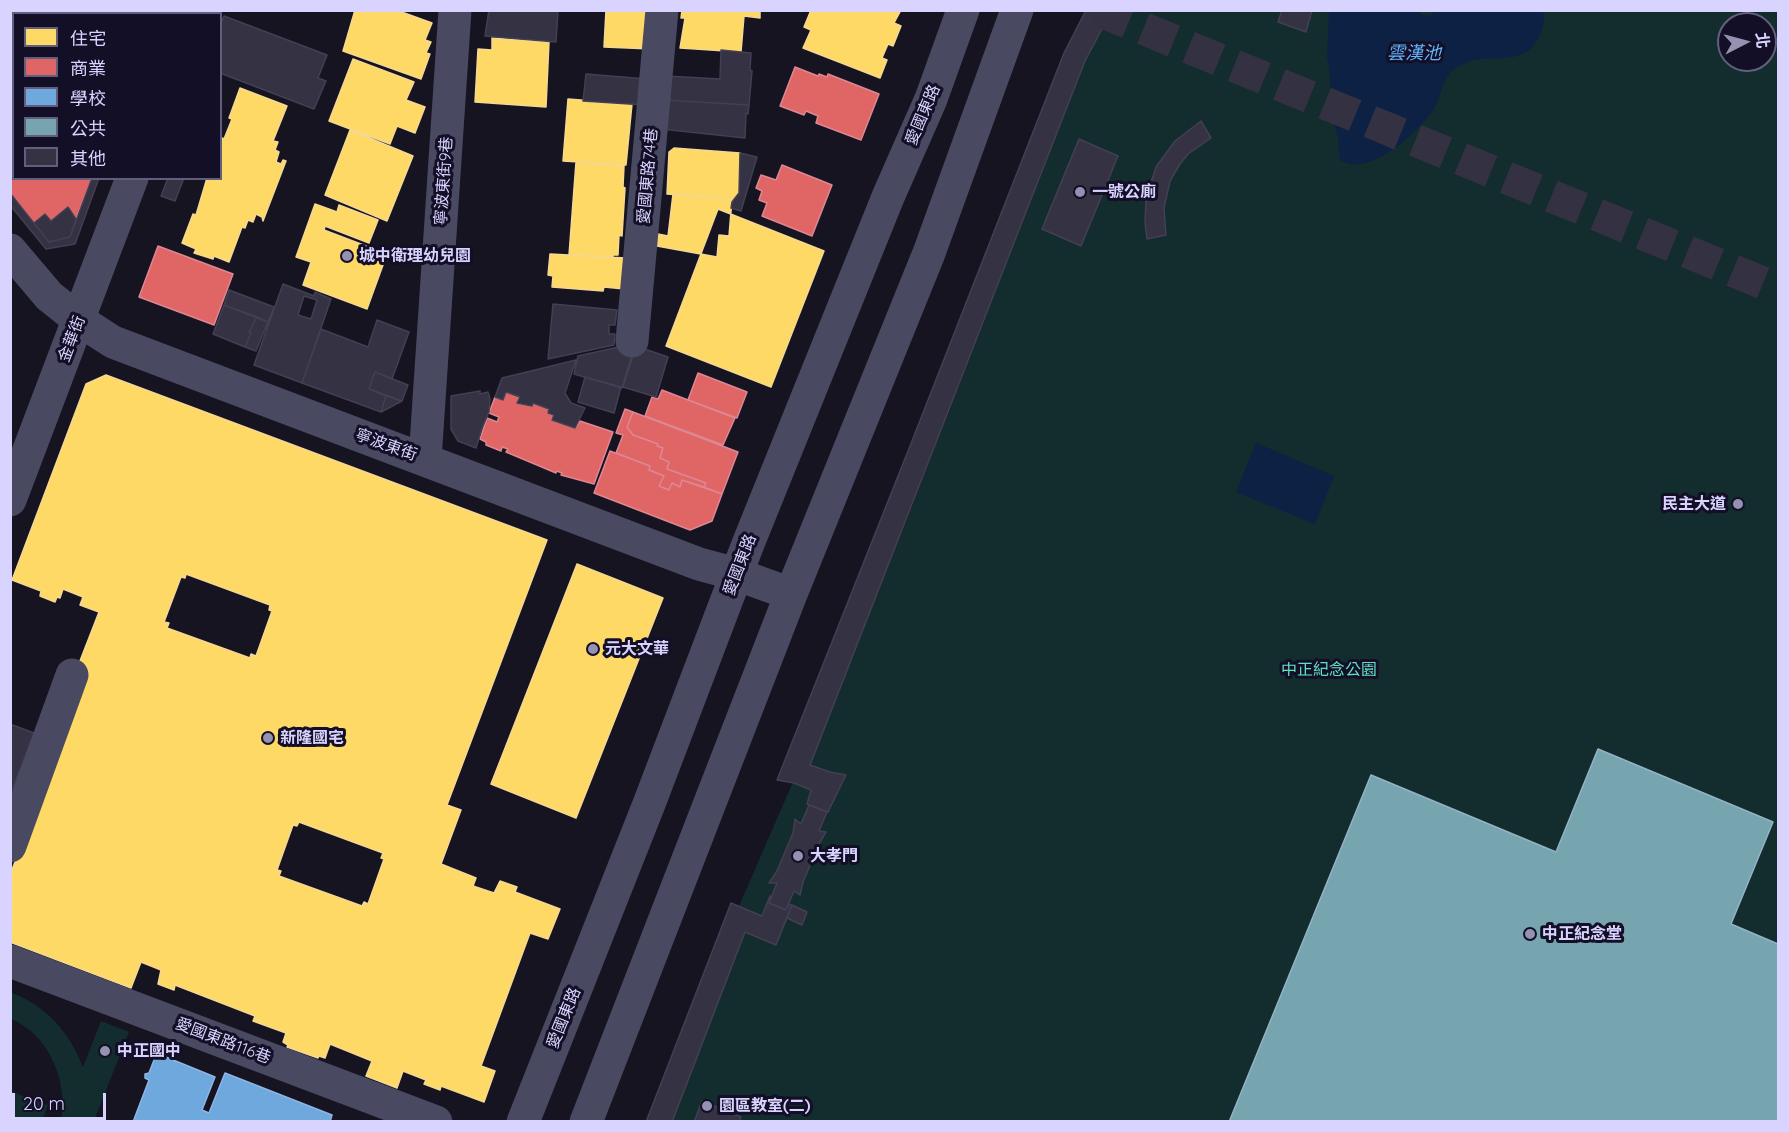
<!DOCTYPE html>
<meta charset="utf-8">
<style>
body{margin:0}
#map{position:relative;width:1789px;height:1132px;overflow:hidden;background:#161421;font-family:Quicksand,"Noto Sans TC",sans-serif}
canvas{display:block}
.frame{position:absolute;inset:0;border:12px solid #d9d4ff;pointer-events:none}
.legend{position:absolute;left:12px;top:12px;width:210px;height:168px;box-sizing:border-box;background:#130f26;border:2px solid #625e7d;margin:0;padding:8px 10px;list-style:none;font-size:18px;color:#d9d4ff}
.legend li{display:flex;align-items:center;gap:12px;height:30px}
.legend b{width:30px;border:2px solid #625e7d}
.north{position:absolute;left:1717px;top:12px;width:60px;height:60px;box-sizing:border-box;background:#130f26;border:2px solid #625e7d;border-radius:50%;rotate:84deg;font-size:16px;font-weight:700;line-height:24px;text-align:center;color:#d9d4ff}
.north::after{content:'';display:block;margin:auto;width:21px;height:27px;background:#9591b1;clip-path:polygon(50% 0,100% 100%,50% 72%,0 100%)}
.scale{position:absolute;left:12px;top:1093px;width:94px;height:27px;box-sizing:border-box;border:3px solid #d9d4ff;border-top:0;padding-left:8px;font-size:18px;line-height:21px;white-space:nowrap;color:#d9d4ff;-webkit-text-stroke:4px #130f26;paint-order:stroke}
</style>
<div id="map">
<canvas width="1789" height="1132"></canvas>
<div class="frame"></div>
<ul class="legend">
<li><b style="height:16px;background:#ffd966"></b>住宅</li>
<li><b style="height:16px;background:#e06666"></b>商業</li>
<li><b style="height:16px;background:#6fa8dc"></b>學校</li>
<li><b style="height:16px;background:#76a5af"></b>公共</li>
<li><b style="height:16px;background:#343243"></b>其他</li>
</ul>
<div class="north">北</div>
<div class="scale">20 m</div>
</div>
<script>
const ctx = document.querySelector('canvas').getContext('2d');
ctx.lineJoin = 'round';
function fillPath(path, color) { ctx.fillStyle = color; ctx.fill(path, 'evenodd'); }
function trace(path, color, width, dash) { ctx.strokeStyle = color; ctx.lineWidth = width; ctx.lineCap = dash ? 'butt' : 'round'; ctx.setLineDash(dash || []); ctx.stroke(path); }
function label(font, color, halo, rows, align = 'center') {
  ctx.font = font + ' Quicksand,"Noto Sans TC",sans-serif'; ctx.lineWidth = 6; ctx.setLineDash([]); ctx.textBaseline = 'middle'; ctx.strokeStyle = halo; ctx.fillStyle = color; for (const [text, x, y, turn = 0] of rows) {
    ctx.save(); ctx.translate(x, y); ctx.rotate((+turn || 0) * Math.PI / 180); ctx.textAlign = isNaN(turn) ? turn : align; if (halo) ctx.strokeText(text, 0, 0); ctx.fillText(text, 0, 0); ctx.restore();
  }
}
fillPath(new Path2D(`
 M1105 11H1778V1121L645 1122 903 529ZM1729 24H1765V60H1729Z
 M10 992C46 1006 69 1031 83 1067L101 1021 129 1032 94 1121H61C68 1082 50 1035 11 1019Z
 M10 1091 48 1105 42 1121H11Z`), '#132c2d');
fillPath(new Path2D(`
 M1543 11C1545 21 1543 27 1539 37 1522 74 1478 45 1451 72 1441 82 1441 98 1434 109 1418 132 1369 179 1340 160L1338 136 1334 125 1333 111 1330 95V74L1327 56 1329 11H1419L1422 15 1431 16 1433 11Z
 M1256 443 1334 476 1315 524 1236 492Z`), '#0d2144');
const homes = new Path2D(`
 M355 10H396L432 23 425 40 431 42 426 53 430 54 421 79 343 51Z
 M606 10H653L651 49 604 47Z
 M682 10H760V18L744 16 741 52 680 48 685 18H681Z
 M811 10H901L894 23 901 26 893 46 888 44 882 58 887 60 880 78 803 48 811 30 804 27Z
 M492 38 549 42 546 107 475 102 478 49 492 50Z
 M353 59 414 82 406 100 425 107 415 133 397 126 390 144 329 121Z
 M240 88 287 106 273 141 278 142 275 150 279 152 276 162 281 164 283 160 286 161 263 221 262 217 256 214 253 222 248 220 245 228 242 227 229 262 214 256 213 259 194 253 196 249 182 243 193 214 196 215 207 178H220V142L222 138 224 139 232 119 229 118Z
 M568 99 632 104 626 165 563 161Z
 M350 130 413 156 387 221 325 195Z
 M674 148 740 153 739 193 732 202V199L667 194 669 152Z
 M576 162 624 166 623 187 625 188 622 236 619 235 618 255H613V257L569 255Z
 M673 194 732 199 729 236 719 235 717 257 657 246 658 234 668 236Z
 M315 204 337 212 339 205 378 220 369 243 325 226 324 230 387 254 367 309 303 285 311 262 296 257Z
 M718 209 824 251 771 387 666 346Z
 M550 254 626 258 624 289 604 287 603 291 552 287 553 276 548 275Z
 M106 375 547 540 447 805 461 810 441 864 476 878 473 886 494 893 500 881 517 887 515 892 560 909 548 939 530 933 481 1066 495 1071 484 1102 441 1086 440 1090 424 1084 426 1080 403 1071 397 1088 366 1076 372 1061 330 1044 325 1058 319 1056 318 1058 287 1047 288 1045 283 1042 286 1033 253 1021 255 1016 175 985 174 990 158 984 161 970 141 962 131 988 10 942V875L88 670 78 666 99 612 80 605 83 597 63 589 60 598 57 597 55 602 40 596 41 591 12 580 86 384ZM186 574 270 605 269 610 272 611 256 656 251 654 250 658 167 628 169 623 164 622 181 577 185 578ZM299 822 383 853 381 858 384 859 368 904 364 902 362 906 279 876 281 871 277 870 293 825 297 826Z
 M577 564 663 598 576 818 491 784Z`);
fillPath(homes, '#ffd966');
trace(homes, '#f4d894', 1.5);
const shops = new Path2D(`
 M12 10H48L45 14H15Z
 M48 10H108L111 14H45Z
 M795 67 818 76 819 74 827 77 828 74 879 94 861 140 816 123 818 116 806 111 804 115 780 106Z
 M782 165 832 185 812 236 762 216 767 203 759 200 762 191 756 188 761 175 776 180Z
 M10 166 14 168V178H92L76 219 68 207 51 221 45 214 34 223 10 193Z
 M158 246 233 274 214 325 139 297Z
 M698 373 747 392 737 418 688 400Z
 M662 390 735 418 723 445 645 416 652 397 658 399Z
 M506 392 520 397 517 403 532 406 533 403 549 409 548 413 554 415 552 420 575 428 580 421 613 432 594 484 561 475 562 473 557 471 556 473 506 452 508 449 502 447 501 451 486 445V442L480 439 487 418 497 422 499 417 489 413 495 397 503 400Z
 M625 409 633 412 627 427 633 435 658 444 657 446 663 448 660 458 669 462 667 469 706 483 704 487 682 480 680 487 672 483 669 490 659 486 664 476 649 470 650 466 616 453 623 435 616 433Z
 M633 412 738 452 722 494 704 487 706 483 667 469 669 462 660 458 663 448 657 446 658 444 633 435 627 427Z
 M610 451 650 466 649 470 664 476 659 486 669 490 672 483 680 487 682 480 722 494 712 521 690 530 594 493Z`);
fillPath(shops, '#e06666');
trace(shops, '#de8794', 1.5);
const schools = new Path2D(`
 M156 1053 215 1077 202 1110 209 1113 225 1073 332 1115 330 1122H133L149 1080 145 1078V1074L149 1073 154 1060 152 1056Z`);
fillPath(schools, '#6fa8dc');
trace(schools, '#8fb5e6', 1.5);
const public = new Path2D(`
 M1598 749 1773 822 1731 924 1778 944V1122H1229L1371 775 1556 852Z`);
fillPath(public, '#76a5af');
trace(public, '#94b3c7', 1.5);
const building = new Path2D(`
 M489 10H558L556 42 485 36Z
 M1086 10H1112L1085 61 810 765 830 772 846 775 828 812 807 804 811 790 794 783 777 780 912 441 1064 53Z
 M1282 10H1312L1306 32 1278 22Z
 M224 16 327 55 318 78 326 81 314 109 220 73V26Z
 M721 50 751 53 750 70 752 71 749 105 664 100 666 76 720 79Z
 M586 74 647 79 645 105 583 101Z
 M14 91V125L10 128V93Z
 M664 100 749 105 748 114 746 113 745 138 661 129Z
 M1201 121 1211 138 1188 154 1180 164 1170 181 1164 208 1166 235 1147 239 1145 223 1146 198 1156 167 1175 141Z
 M14 125V168L13 169 10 166V128Z
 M1079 139 1118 156 1081 246 1042 229Z
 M740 153 757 157 741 211 731 208 732 202 739 193Z
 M92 178H99L75 244 46 249 10 205V193L49 242 70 237Z
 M168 178H184L175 201 161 196Z
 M68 207 76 219 70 237 49 242 34 223 45 214 51 221Z
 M283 284 314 296 315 292 331 299 302 383 254 365Z
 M229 290 274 307 268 322 224 305Z
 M304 296 317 300 311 319 298 315Z
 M553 304 617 310 615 325H609V334H615L614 345 548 359Z
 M224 305 257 317 249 332 251 333 245 347 213 334Z
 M257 317 268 322 256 351 245 347 251 333 249 332Z
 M377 320 409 332 392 379 375 372 369 389 386 396 381 412 302 383 321 329 368 347Z
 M623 346 634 348 622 388 574 374 578 356Z
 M636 346 668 357 656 397 623 387Z
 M576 360 565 393 571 403 585 408 575 428 552 420 554 415 548 413 549 409 533 403 532 406 517 403 520 397 506 392 503 400 495 397 502 378Z
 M375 372 408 385 402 401 369 389Z
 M585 377 621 387 614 413 578 402Z
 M480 391V394L488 392 490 399 489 412 482 428 476 448 458 441 451 429V396Z
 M386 396 402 401 381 412Z
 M10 724 34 733 10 796Z
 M809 805 827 812 819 831 826 832 819 844 803 882 800 895 794 891 786 910 769 903 777 883H769L777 871 793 833 795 819 801 824Z
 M770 896H772L769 903 786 910 789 904 792 905 776 945 745 932 672 1122H646L731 903 762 916Z
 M792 905 807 912 802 925 787 918Z
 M702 1101 741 1117 739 1122H694Z`);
fillPath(building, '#343243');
trace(building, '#433f54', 1.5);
trace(new Path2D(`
 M1098 10 1778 289`), '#333142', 33, [33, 16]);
trace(new Path2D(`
 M194 14 195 10
 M10 250 49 296 79 320 113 342 699 564 736 574 791 594
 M632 341 662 10
 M425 460 455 10
 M10 500 132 178
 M10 846 72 675
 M10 961 436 1122
 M523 1122 649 804 748 544 888 197 931 99 963 10
 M586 1122 791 594 929 253 1017 10`), '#4a4962', 33);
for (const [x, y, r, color] of [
 [1080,192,6,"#9591b1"],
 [347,256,6,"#9591b1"],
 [1738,504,6,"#9591b1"],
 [593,649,6,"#9591b1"],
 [268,738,6,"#9591b1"],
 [798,856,6,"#9591b1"],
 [1530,934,6,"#9591b1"],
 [105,1051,6,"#9591b1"],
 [707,1106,6,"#9591b1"]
]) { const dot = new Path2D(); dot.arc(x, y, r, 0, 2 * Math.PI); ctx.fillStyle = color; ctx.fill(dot); trace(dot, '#130f26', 2); }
label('16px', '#d9d4ff', '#130f26', [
 ["愛國東路",923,115,-67],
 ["愛國東路74巷",648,176,-85],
 ["寧波東街9巷",444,181,-86],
 ["金華街",72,339,-69],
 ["寧波東街",386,445,20],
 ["愛國東路",740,565,-69],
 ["愛國東路",564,1018,-68],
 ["愛國東路116巷",223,1041,21]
]);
label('bold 16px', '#d9d4ff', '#130f26', [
 ["一號公廁",1092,192],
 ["城中衛理幼兒園",359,256],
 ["民主大道",1726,504,"right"],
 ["元大文華",605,649],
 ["新隆國宅",280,738],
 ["大孝門",810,856],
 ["中正紀念堂",1542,934],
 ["中正國中",117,1051],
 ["園區教室(二)",719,1106]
], 'left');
label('16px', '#5fe0c0', '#130f26', [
 ["中正紀念公園",1329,670]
]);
label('italic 18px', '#62b6ff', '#130f26', [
 ["雲漢池",1414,54]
]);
</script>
